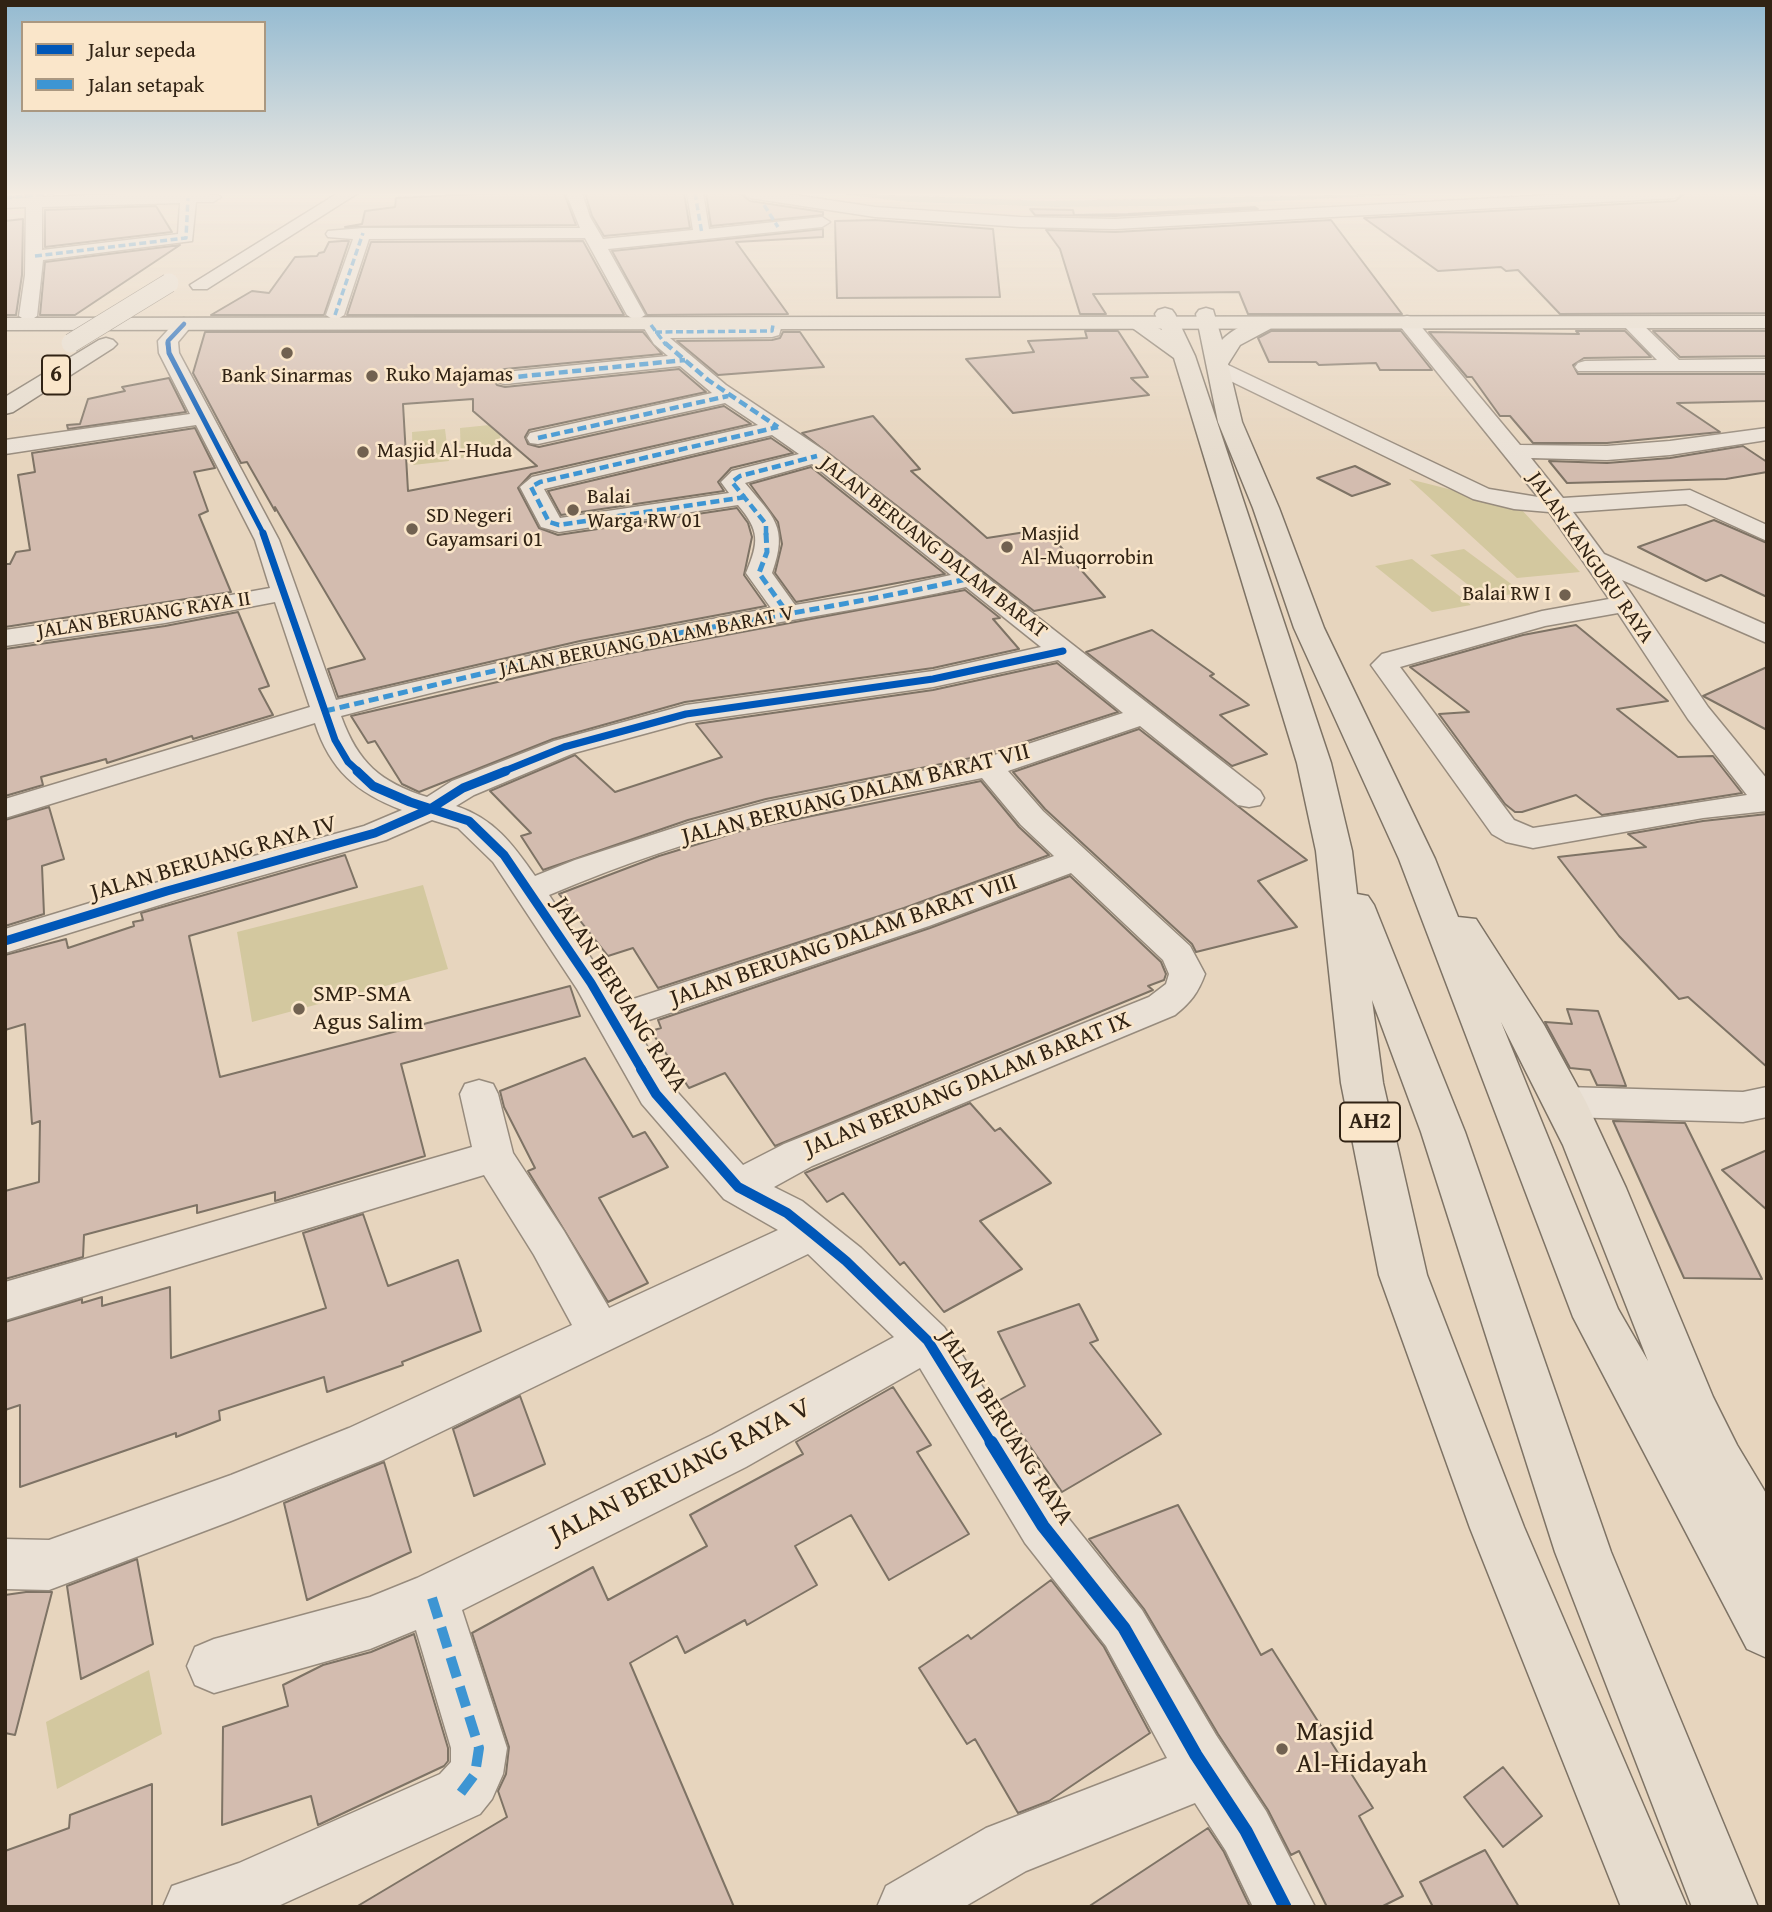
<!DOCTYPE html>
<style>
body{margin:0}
#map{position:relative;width:1772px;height:1912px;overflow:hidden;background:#e7d5be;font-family:"Gentium Book Plus",serif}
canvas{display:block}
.frame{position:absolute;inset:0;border:7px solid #312314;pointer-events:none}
.legend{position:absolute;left:21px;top:21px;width:245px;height:91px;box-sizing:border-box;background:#fae6ca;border:2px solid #aa9881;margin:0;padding:9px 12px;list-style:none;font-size:21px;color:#312314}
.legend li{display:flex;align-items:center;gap:14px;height:35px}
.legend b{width:35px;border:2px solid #aa9881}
</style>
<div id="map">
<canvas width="1772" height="1912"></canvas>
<div class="frame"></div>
<ul class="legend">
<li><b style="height:9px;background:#0057b8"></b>Jalur sepeda</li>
<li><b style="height:9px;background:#3d95d3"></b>Jalan setapak</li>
</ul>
</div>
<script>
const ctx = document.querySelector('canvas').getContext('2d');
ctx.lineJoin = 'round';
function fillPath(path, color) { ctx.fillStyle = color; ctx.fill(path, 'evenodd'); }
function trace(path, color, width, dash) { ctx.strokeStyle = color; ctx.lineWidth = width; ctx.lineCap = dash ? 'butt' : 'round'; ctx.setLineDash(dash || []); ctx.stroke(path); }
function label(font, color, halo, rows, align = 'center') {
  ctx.font = font + ' "Gentium Book Plus",serif'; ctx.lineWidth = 5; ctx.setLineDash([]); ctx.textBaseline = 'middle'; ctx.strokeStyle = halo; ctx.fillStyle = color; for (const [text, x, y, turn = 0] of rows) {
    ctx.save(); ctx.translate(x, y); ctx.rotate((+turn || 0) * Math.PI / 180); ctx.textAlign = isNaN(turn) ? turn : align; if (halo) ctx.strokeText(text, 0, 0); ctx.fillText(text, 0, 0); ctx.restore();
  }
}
fillPath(new Path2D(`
 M499 424 502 454 461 458 460 428Z
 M445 429 449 461 413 465 412 432Z
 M1409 479 1519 507 1580 572 1517 578Z
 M1464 549 1522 592 1486 599 1430 555Z
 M1412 559 1471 605 1432 612 1375 566Z
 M423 885 448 969 252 1022 237 932Z
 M149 1670 162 1734 57 1789 46 1722Z`), '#d3c89f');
fillPath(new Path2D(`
 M834 193 1048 201 1434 193 1175 206 1055 207 909 202Z`), '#b3c2af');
fillPath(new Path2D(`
 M184 193H223L186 195Z`), '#b3c2af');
const building = new Path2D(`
 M498 193H564L576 225 345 227 362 224 365 211 395 207 396 198Z
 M585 193H684L690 228 604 236 592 216Z
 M706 193H739L750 201 823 212V215L711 226Z
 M1686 193H1767V313L1560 314 1518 270 1506 271 1501 267 1438 271 1364 218 1675 201Z
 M156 206 172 232 45 247V210Z
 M1255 207 1258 209 1115 216 1035 215 1030 209 1073 210 1074 215 1128 214Z
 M23 219 22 275 16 315H5V221Z
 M875 220 993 229 1000 297 837 298 835 221Z
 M1331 220 1402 314H1248L1239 292 1093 294 1106 314H1080L1060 249 1046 230 1115 232Z
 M823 229V237L736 242 788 314 647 315 612 251Z
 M342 241H349L324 315H211L252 291 269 293 295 257 317 256 319 253 324 252 329 242Z
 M583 241 624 315H347L371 242Z
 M180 245 75 315H40L45 262Z
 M1085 331H1118L1148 377 1131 378 1149 395 1013 413 966 359 1034 352 1028 341 1087 338Z
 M1271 331H1401L1432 370H1380L1376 363 1319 365 1316 362H1269L1258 338Z
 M1576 331H1625L1651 357 1584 358 1573 365 1578 374H1767V401L1677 403 1720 432 1607 443H1533L1510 416H1500L1472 377H1467L1429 332 1579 334Z
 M1653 331H1767V356L1680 357Z
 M205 332H643L662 354 505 369 496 372 492 378 497 385 505 387 679 369 706 392 529 430 525 437 528 444 539 447 724 406 751 424 531 474 518 488 539 528 558 535 737 508 748 523 752 537 744 575 766 606 580 641 338 697 328 669 365 659 275 507V511L247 462 241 463 193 373ZM473 399V411L537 466 408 491 403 404Z
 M783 332H800L824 367 718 375 677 341 772 340 780 338Z
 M169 378 186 412 68 429 67 425 80 424 88 399 125 391 122 387Z
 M873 416 920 469 911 471 987 538 1045 529 1105 597 1034 611 802 433Z
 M195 428 215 468 194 472 208 511 199 515 231 592 5 627V564H10L16 552 30 550 18 475 35 472 32 453Z
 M771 438 793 453 731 468 718 482 724 491 561 515 548 491Z
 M1743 446 1767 462V472L1726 479 1567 483 1549 461 1607 463 1670 458Z
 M1355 466 1390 484 1352 496 1317 478Z
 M811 467 945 574 796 602 775 573 782 544 778 522 750 484Z
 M1714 520 1767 543V597L1721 575 1706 581 1638 547Z
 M965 590 1000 618 993 619 1019 649 933 668 685 702 553 739 419 792 402 784 375 741 368 743 351 716 588 661Z
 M238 612 269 686 259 689 273 715 193 739 192 736 107 763 106 759 41 777 43 785 5 796V649L165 626Z
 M1576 625 1668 701 1617 709 1678 757 1713 756 1742 793 1602 815 1576 795 1522 812H1515L1505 804 1439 714 1469 712 1410 667 1523 635Z
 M1152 630 1214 674 1210 676 1249 705 1220 715 1267 754 1232 766 1086 652Z
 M1057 663 1118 712 981 756 766 799 688 820 543 870 521 836 531 833 490 791 575 755 615 792 722 757 696 724 933 690Z
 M1767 667V730L1703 696Z
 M1139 729 1307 860 1258 881 1297 927 1196 952 1192 944 1045 809 1013 772Z
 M981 781 1019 827 1049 855 904 908 658 988 633 948 608 956 559 894 659 856 744 830Z
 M49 807 64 859 42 866 44 914 5 926V820Z
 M1767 814V1067L1688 997 1679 999 1619 936 1558 857 1646 847 1628 834 1703 821Z
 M345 855 357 887 189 936 220 1077 570 986 580 1016 401 1064 425 1156 275 1201V1192L197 1213V1205L84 1235 83 1257 5 1279V1191L39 1182 40 1121 32 1124 25 1024 5 1030V955L66 939 68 948 134 926 133 922 143 920 141 913Z
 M1070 876 1161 962 1166 974 1164 980 1148 986 1153 990 775 1146 725 1073 689 1088 651 1031 661 1028 658 1020 930 928Z
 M1567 1009 1598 1011 1626 1086 1597 1085 1590 1070 1570 1068 1545 1022 1572 1024Z
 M585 1058 633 1137 645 1132 668 1167 599 1198 648 1283 608 1302 528 1171 535 1168 504 1107 500 1091Z
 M970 1103 995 1131 1000 1128 1051 1183 980 1221 1022 1269 944 1312 904 1262 900 1265 843 1193 827 1202 805 1173Z
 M1613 1121 1685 1123 1762 1279 1684 1278Z
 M1767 1150V1210L1722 1170Z
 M363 1214 388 1286 458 1260 481 1331 402 1362 403 1365 327 1392 324 1377 219 1411 220 1420 176 1437V1433L20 1487V1405L5 1410V1322L82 1299V1303L102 1297V1306L170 1287 171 1358 326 1308 303 1233Z
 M1079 1304 1098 1340 1090 1343 1161 1434 1062 1492 998 1401 1025 1386 998 1332Z
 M893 1387 931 1445 917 1452 969 1534 889 1580 851 1515 795 1546 817 1585 747 1625 745 1620 685 1653 677 1636 630 1663 734 1907H356L507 1817 498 1791 506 1774 509 1747 472 1633 593 1567 608 1600 707 1546 690 1515 803 1454 796 1442Z
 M520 1396 545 1464 474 1496 453 1429Z
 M384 1462 411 1552 307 1600 284 1503Z
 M1178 1505 1261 1655 1272 1649 1373 1808 1359 1816 1403 1896 1381 1907H1327L1299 1851 1291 1855 1268 1810 1218 1734 1144 1609 1089 1539Z
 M137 1559 153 1644 81 1679 67 1586Z
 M1051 1580 1104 1647 1150 1733 1049 1801 1018 1813 975 1739 967 1744 919 1668 968 1635 971 1639Z
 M26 1592H52L15 1735 5 1733V1595Z
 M414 1634 448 1748V1761L444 1766 318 1825 311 1796 222 1825 223 1727 288 1706 283 1685 323 1665 371 1652Z
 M1503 1767 1542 1816 1503 1847 1464 1797Z
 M152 1784V1907H5V1851L69 1828 70 1815Z
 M1208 1828 1224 1852 1250 1907H1088Z
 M1485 1850 1519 1907H1433L1420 1882Z`);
fillPath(building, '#d3bcaf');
trace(building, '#7e7365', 2);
const street = new Path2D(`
 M26 193H42V197C66 197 212 188 221 197L213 202H196L192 241 43 260 37 316 28 322 19 316 25 275 26 207 5 208V198H26ZM180 203 178 234 42 250V207Z
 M566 193H582L590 217 603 239 693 230 687 193H703L709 229 822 217 830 222 822 227 608 249 645 315 636 321 627 315 585 238 369 239 344 315 335 321 326 315 353 239 328 237 326 234 328 231 363 228H580Z
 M742 193H781L875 207 1020 217 1115 219 1589 193H1683L1675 198 1115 229 1020 227 875 217 750 198Z
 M1407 316 1414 318 1520 445 1607 446 1670 441 1767 428V440L1670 455 1607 460 1531 458 1563 498 1690 490 1767 525V541L1686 504 1573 512 1604 554 1767 625V643L1622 580 1708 707 1767 779V811L1703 818 1533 848 1506 842 1492 834 1371 665 1382 654 1542 611 1609 599 1549 512 1514 509 1473 499 1212 372 1209 368 1212 364H1226L1489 489 1538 497 1400 326 1398 322 1400 318ZM1618 613 1688 719 1747 795 1533 828 1514 820 1400 667 1545 626Z
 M184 318 193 324 178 342 179 353 279 540 336 700 581 644 771 608 746 573C759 542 760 531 738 505L559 532 541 527 520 487 532 477 758 425 725 403 538 444 530 443 527 438 530 433 712 393 680 366 505 384 498 382 495 378 498 374 505 372 668 356 654 344 642 325 651 319 658 321 661 326 764 325 766 321 773 319 782 325 779 335 772 337 670 338 726 385 825 451 1260 791 1264 798 1260 805 1249 807 1238 805 1140 726 1008 771 1043 811 1190 946 1205 974C1198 993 1191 1002 1175 1015L812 1166 774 1187 802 1201 861 1248 944 1327 1061 1509 1142 1610 1216 1735 1266 1811 1315 1907H1253L1226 1851 1195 1803 1026 1871 964 1907H877L886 1886 986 1828 1167 1758 1106 1646 1025 1543 920 1368 746 1467 462 1610 507 1748 503 1774 492 1799 480 1814 276 1907H163L172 1886 239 1863 440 1774 451 1762V1748L416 1630 370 1649 214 1693 195 1685 187 1666 195 1647 214 1639 370 1597 417 1578 712 1435 894 1337 808 1254 383 1460 231 1521 49 1590 5 1589V1539L49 1540 231 1475 349 1428 572 1325 534 1255 484 1175 5 1320V1282L472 1147 460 1094 465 1084 479 1080 493 1084 498 1094 513 1153 564 1231 609 1308 778 1230 724 1199 642 1104 577 989 493 862 458 828 432 820 386 840 179 899 5 953V929L155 883 364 826 402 810C357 793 330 770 315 723L5 818V799L310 707 275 602 165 623 5 646V630L165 607 270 588 255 540 196 425 5 454V440L190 414 159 353 158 341 177 320ZM772 435 799 454 732 471 721 482 729 493 560 518 544 489ZM812 464 951 575 873 592 795 605 772 573C789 526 773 517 745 483ZM966 587 1041 647 933 671 686 705 554 741 452 781 427 797C380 782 358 763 341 716 471 681 604 653 736 630 813 616 889 604 966 587ZM1058 660 1123 713 982 759 767 802 689 823 575 860 535 876C512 843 494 819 456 806L474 795 574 753 688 722 933 687ZM982 778 1021 825 1054 856 905 910 621 1003 549 895C620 865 696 838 772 821 841 805 912 792 982 778ZM1071 873 1163 960 1169 974 1166 984 1149 997 784 1144 743 1165 670 1084 634 1025 929 926Z
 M1631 318 1638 320 1679 360 1767 359V371H1578L1575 367 1578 363 1585 361 1657 360 1622 324Z
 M1565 1087 1743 1092 1767 1087V1117L1743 1122 1565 1117 1551 1112 1546 1102 1551 1092Z`);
const primary = new Path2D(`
 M1767 316V328L5 330V318Z`);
const highway = new Path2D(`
 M338 193H358L207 289H193L190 285Z
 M1165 308 1172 310 1175 314 1195 356 1331 763 1352 851 1357 894 1368 896 1374 905 1465 1132 1611 1552 1758 1907H1692L1555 1552 1421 1132 1372 1000 1383 1083 1427 1275 1524 1527 1687 1907H1621L1470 1528 1379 1275 1341 1083 1316 851 1297 763 1174 358 1127 324 1130 320 1137 318 1162 330 1155 314 1158 310Z
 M1206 308 1213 310 1222 340C1232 329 1256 317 1270 321L1273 325 1270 329 1240 345 1228 364 1242 422 1279 508 1324 628 1435 859 1458 917 1476 919 1544 1025 1586 1102 1626 1188 1713 1397 1737 1445 1767 1495V1658L1747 1649 1573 1317 1399 859 1294 628 1253 508 1218 422 1196 314 1199 310ZM1501 1022 1563 1145 1648 1361 1618 1309Z
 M106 338 113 340 117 344 113 348 13 412 5 414V397L99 340Z`);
trace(street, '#978b7d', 3);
trace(primary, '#7e7365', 3);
trace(highway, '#7e7365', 3);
fillPath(street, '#eae1d6');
fillPath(primary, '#e6dcce');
fillPath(highway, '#e6dcce');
const highwayBridge = new Path2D(`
 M71 343 169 283`);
trace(highwayBridge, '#7e7365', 20, []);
trace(highwayBridge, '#e6dcce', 19);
trace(new Path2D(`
 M695 193 702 234
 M5 198 55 193
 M764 205 778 227
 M35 256 186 238 188 198
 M335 315 363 233
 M651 325 666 345
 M655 332 772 331 773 325`), '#3d95d3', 3.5, [7, 3.5]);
trace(new Path2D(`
 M665 343 708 380 778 427
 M505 378 685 360
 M538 438 728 396
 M746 497 559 525 549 522 531 487 540 482 778 427
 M766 535V524L732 482 740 476 817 456`), '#3d95d3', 4.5, [9, 4.5]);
trace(new Path2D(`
 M766 533 767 552 759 573 788 614
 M325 711C411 691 497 669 584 651 713 625 843 607 971 578`), '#3d95d3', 5, [10, 5]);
trace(new Path2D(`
 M432 1598 479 1748 475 1774 460 1794`), '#3d95d3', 10, [21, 10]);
trace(new Path2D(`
 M168 345V341L184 324`), '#0057b8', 4.5);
trace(new Path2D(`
 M168 343 169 353 264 535`), '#0057b8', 5);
trace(new Path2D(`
 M263 533 335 740 348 762 359 772
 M502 772 564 747 686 714 933 679 1063 651`), '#0057b8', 7);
trace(new Path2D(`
 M357 771 373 786 410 802 469 821 504 855 591 983 642 1070
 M5 941 167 891 375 833 430 809 463 788 506 771`), '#0057b8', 9);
trace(new Path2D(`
 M641 1069 656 1094 738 1187 787 1213 812 1233 846 1261 928 1341 992 1444`), '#0057b8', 10);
trace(new Path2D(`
 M991 1442 1043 1526 1124 1628 1196 1755 1246 1831 1285 1907`), '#0057b8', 13);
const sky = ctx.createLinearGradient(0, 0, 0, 461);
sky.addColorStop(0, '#93bad1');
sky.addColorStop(0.42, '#f4ece2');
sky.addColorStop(1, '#f4ece200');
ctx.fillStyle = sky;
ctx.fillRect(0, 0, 1772, 461);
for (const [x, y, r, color] of [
 [287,353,7,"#716150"],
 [372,376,7,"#716150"],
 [363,452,7,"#716150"],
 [573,510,7,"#716150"],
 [412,529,7,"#716150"],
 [1007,547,7,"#716150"],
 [1565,595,7,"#716150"],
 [299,1009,7,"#716150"],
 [1282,1749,7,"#716150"]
]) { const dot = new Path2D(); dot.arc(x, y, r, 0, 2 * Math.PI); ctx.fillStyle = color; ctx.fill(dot); trace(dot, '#fae6ca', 2.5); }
label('21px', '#312314', '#fae6ca', [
 ["Ruko Majamas",386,376],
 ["Bank Sinarmas",287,377,"center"],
 ["Masjid Al-Huda",377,452],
 ["Balai",587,498],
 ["Warga RW 01",587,522],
 ["SD Negeri",426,517],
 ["Gayamsari 01",426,541],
 ["Masjid",1021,535],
 ["Al-Muqorrobin",1021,559],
 ["Balai RW I",1551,595,"right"]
], 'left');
label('21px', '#312314', '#fae6ca', [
 ["JALAN BERUANG DALAM BARAT",933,548,38],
 ["JALAN KANGURU RAYA",1590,558,55],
 ["JALAN BERUANG RAYA II",144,616,-9],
 ["JALAN BERUANG DALAM BARAT V",647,642,-11]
]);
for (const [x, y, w] of [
 [56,375,28],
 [1370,1122,60]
]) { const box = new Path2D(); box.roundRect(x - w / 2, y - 19.5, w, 39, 5); ctx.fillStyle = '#fae6ca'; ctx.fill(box); trace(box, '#312314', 2); }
label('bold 23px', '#312314', null, [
 ["6",56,375],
 ["AH2",1370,1122]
]);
label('24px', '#312314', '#fae6ca', [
 ["JALAN BERUANG DALAM BARAT VII",856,795,-14],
 ["JALAN BERUANG RAYA IV",214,859,-16],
 ["JALAN BERUANG DALAM BARAT VIII",844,941,-19],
 ["JALAN BERUANG RAYA",619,995,57],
 ["JALAN BERUANG DALAM BARAT IX",968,1085,-22],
 ["JALAN BERUANG RAYA",1005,1428,57]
]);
label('24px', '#312314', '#fae6ca', [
 ["SMP-SMA",313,995],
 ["Agus Salim",313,1023]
], 'left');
label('28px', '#312314', '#fae6ca', [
 ["JALAN BERUANG RAYA V",681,1472,-27]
]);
label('28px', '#312314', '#fae6ca', [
 ["Masjid",1296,1733],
 ["Al-Hidayah",1296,1765]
], 'left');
</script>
